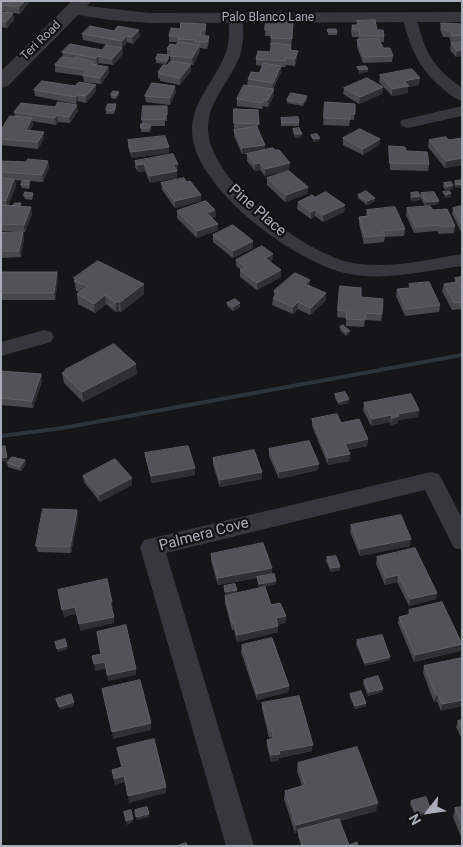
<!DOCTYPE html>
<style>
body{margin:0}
#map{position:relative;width:463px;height:847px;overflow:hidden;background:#161618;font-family:Roboto,sans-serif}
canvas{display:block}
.frame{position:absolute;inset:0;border:2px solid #a8adb8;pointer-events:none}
.north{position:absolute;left:403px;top:787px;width:50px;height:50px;-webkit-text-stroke:4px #111113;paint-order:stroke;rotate:240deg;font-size:14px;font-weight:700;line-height:20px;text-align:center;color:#a8adb8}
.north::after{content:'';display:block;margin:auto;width:18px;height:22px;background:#a8adb8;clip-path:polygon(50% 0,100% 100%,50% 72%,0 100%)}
</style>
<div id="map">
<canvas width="463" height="847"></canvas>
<div class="frame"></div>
<div class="north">N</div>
</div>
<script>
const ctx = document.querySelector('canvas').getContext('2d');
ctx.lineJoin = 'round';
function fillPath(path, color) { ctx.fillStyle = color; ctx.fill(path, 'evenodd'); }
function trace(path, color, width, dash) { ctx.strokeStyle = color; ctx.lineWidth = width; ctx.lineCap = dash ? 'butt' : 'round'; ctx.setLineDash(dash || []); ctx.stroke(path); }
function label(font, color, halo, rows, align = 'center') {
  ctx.font = font + ' Roboto,sans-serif'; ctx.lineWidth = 4.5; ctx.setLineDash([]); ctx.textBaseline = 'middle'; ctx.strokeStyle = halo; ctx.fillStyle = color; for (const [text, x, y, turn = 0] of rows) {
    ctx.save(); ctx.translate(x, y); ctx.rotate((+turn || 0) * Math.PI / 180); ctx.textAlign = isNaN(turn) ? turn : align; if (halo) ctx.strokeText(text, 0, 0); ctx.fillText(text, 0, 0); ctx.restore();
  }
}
fillPath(new Path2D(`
 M462 353V357L63 430 1 438V434L63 426Z`), '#2c353c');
fillPath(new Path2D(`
 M409 13 416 17C426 54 431 65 462 88V101C454 99 448 93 442 88 418 68 410 46 402 17Z
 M236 14 243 18C243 29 244 41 241 52 233 79 209 98 208 127 206 179 306 255 353 263 389 269 426 260 462 254V266C425 271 386 281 349 274 297 264 192 188 192 130 192 101 215 81 225 55 230 43 229 31 229 18Z
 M462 106V116L408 128 402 126 400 123 402 120Z
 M44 330 51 332 54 337 51 342 1 356V342Z
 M431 472 439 474 462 518V550L454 548 425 490 166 553 254 846H226L140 547 144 540Z`), '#37383d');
fillPath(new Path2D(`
 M72 1H91L87 6 150 13 462 12V22L150 23 110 20 78 15 8 86 1 88V71Z`), '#37383d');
fillPath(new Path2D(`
 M1 1H30L20 14 1 11Z
 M167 1H198V2Z
 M1 12 13 13 14 20 7 28 1 27Z
 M357 21 377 30 384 36V42H380L383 48 393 56 392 62 363 63 357 47V40H359L358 37H352L351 31 352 25H357Z
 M266 22H293L291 50 297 57 295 66 286 65 285 67H281V72L273 89 274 95 268 107 263 106 262 109 237 106V99L247 85 248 79 259 73 263 66 256 65V59L270 52 272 45H270L271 36H265Z
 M441 23 462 24V56L456 57 450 50 451 43 462 42H451L449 37H443L440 29Z
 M206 24V30L205 36H209V42L207 49 200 48V51L193 65 190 64 191 71 180 85 160 81V79L158 78V72L167 65 171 61 170 56H169V59L166 64 156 63V59L167 55V49L176 45 178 42H169V36L180 29Z
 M328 29 337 32V35H328Z
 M114 31 140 36 133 44 127 42 122 48 83 40 82 34Z
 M122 48 123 54 113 65 99 63 97 65 108 67 109 73 101 84 84 82 83 76 55 72V65L63 57 62 52Z
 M380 75 419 85 408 87V93L392 96 379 82Z
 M96 85V91L86 103 78 101 76 104 35 96 34 90Z
 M383 87 382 94 359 104 343 94 344 88Z
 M119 92V95L116 99 111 98V95Z
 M176 92 170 105 146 102 145 96Z
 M287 100H307L303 106 287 103Z
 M325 102 355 104 354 120H350L349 126 323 125Z
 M116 104V108L114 114H106V110Z
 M167 106V121H165V126H151L150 132H141L142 120Z
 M55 107 78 111 70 123 58 122 56 125 32 121 33 125 30 130 44 132V138L38 149 1 145V130L15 116 14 112Z
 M234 109 258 110V130L265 150 289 170 265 176 260 170 255 171 247 161V154H248H242L234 136Z
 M281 118 299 122V126H281Z
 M293 129 302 134 301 137 295 138 293 132Z
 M343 138 380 139 379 145 363 155 343 145Z
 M462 138V165L445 168 428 147 429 140H449Z
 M128 140 169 153 132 158 128 147Z
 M389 146 406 151 429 164 428 171 390 170 389 153Z
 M1 161 26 162 48 161 49 167 43 182 30 181V184L29 189 22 188 21 185 23 181 15 180 16 186 8 206H22L32 214 25 232 2 231Z
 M135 161 178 170 176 171 177 178 150 183 145 171 138 172 135 167Z
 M267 178 308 187 307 194 285 202 267 185Z
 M462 180 456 188 454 184 455 181Z
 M161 183 201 201 175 208 162 190Z
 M444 183 453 185V189L446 190 443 187Z
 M411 193 420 196 421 193 438 204 425 206 420 197V200L412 201 410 197Z
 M358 195 375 198V201L367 205 358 198Z
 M24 196H33L32 200 25 199Z
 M315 197 345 205 344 212 323 222 315 216 311 219 297 209 298 202Z
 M462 206V234L452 214 453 208Z
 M407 208 433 210 455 226 454 233 439 234 437 231 414 233 406 215Z
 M215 210 216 217 212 218 218 224V230L197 238 177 218V211Z
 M367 210 405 229 404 236 385 237 384 242 364 244 359 224V217L366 216Z
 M23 232 24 239 21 257 1 258V233Z
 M213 235 253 248 233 258 213 242Z
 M273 254 272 261 270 262 281 270V277L257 290 240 277V269L236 266V260Z
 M1 272 58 279 55 300H1Z
 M462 277V309L452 310 442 291 444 284 455 282V278Z
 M74 278 144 294 121 312 119 311 116 312 106 304 95 313 78 304 77 294 80 292 76 291Z
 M409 284 440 305 439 312 405 316 396 296 397 289 409 288Z
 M309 286 326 300 310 315 298 309 293 314 272 305 273 298 274 296V291Z
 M340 286 361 297 382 314 381 321 365 320 364 327 346 326V318L337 317Z
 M227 303 240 307 233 311 227 306Z
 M340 327 349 334 346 336 340 330Z
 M65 370 137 374 83 402 64 383 62 373 65 372Z
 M1 371 41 374 42 381 33 408 1 405Z
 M335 394 349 399 348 403 339 405 335 398Z
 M364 403 419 410 418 417 398 420V423L391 425 390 422 371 426 363 410Z
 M312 419 341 423 368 439 367 446 348 450 350 454 349 461 328 465 312 426Z
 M269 449 318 470 279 479 269 456Z
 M145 453 195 475 152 483 146 460Z
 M213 458 262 472V479L220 487 213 465Z
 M7 463 26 464 21 471 8 467Z
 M83 476 132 485 100 502 84 482Z
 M77 510 78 516 71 553 38 552 36 546Z
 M351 525 410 546 360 556 350 532Z
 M211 554 272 574 276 584 259 588 257 578 218 585 211 561Z
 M327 557 340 567V570L331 572 326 561Z
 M377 557 437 593 436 599 409 606 397 582 385 585 376 564Z
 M225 596 271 605 286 616 285 623 278 624V632L237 642 234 630H232L225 603Z
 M409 610 462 644 460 651 414 662 398 623 399 617 408 615Z
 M357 640 390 657V660L365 666 356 644Z
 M242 645 289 686 288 692 257 700 241 652Z
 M462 658 441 711 437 701 434 702 423 673 424 666Z
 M364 680 383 689 382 692 368 696 363 683Z
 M350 694 366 703V706L355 709 350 697Z
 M262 703 312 751 279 758V760L271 762 267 746V740L272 739V737L269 738 262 709Z
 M462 720V739L456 727 458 721Z
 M298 763 376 811 340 821 349 845 358 846H301L298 836V832L295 833 284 799 285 791 302 786 297 771Z
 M411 801 431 813 416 817 410 804Z
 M462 807V839L453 817 455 808Z`), '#47494d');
fillPath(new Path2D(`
 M25 1H30L20 14 19 7Z
 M13 13 14 20 7 28 6 22Z
 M139 30 140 36 133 44 132 37Z
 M126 36 127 42 122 48V41Z
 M200 45V51L193 65 192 58Z
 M122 48 123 54 113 65 112 59Z
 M462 50V56L456 57 457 51Z
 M298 51 297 57 295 66V59Z
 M98 56 99 63 97 65 96 58Z
 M191 64V71L180 85V78Z
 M281 66V72L272 89 273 83Z
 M108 67 109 73 101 84 100 78Z
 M368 69V72L359 74V70Z
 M420 78 419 85 408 87V93L392 96V89L404 81Z
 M96 85V91L86 103V96Z
 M175 86 176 92 170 105V98Z
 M383 87 382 94 359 104 360 97Z
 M274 89V95L268 107V100Z
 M119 92V95L116 99V96Z
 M78 95V101L76 104V97Z
 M307 96V100L303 106V103Z
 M77 105 78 111 70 123 69 117Z
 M57 115 58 122 56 125 55 118Z
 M32 118 33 125 27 136 26 130Z
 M44 132V138L38 149V142Z
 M296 134H302L301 137 295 138Z
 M320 138 319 141 313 142V139Z
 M380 139 379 145 363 155V149Z
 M265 145V152L242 154V148Z
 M169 147V153L132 158 131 152Z
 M461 154H462V165L445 168 446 161Z
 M48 161 49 167 43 182 42 175Z
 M260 163V170L255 171V164Z
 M290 163 289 170 265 176V169Z
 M144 164 145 171 138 172 137 165Z
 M173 164H178V170L173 171Z
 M177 171V178L150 183V176Z
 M14 179 16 186 7 207 6 201Z
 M462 184V188H456L457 185Z
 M453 185V189L446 190 447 187Z
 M308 187 307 194 285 202 286 195Z
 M451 193V197L444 198 445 195Z
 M201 195V201L175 208V201Z
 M420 196V200L412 201 413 197Z
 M375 198V201L367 205V201Z
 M439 201 438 204 425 206 426 202Z
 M345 205 344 212 323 222V215Z
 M31 207 32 214 25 232 24 225Z
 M215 210 216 217 208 220 207 213Z
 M315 210V216L311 219V212Z
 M218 224V230L197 238V231Z
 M23 232 24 239 21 257 19 251Z
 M253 241V248L233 258V251Z
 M273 254 272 261 265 265V258Z
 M281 270V277L257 290V283Z
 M57 272 58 279 55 300 54 293Z
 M310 280 309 287 305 284Z
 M144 284V294L121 312 120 302Z
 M326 293V300L310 315 311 308Z
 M105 295 106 304 95 313 94 304Z
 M118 301 119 311 116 312V303Z
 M298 302V309L293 314V307Z
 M240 303V307L233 311V307Z
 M350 331 349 334 346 336V332Z
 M136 364 137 374 83 402 82 392Z
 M41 374 42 381 33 408 32 401Z
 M349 399 348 403 339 405V402Z
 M419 410 418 417 398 420V423L391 425 392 418 398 414Z
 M391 415 390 422 371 426 372 419Z
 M368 439 367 446 344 451 345 444Z
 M350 454 349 461 328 465V458Z
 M7 457 8 461 1 462V458Z
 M25 460 26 464 21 471 20 467Z
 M319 464 318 470 279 479V472Z
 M195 468V475L152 483 151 476Z
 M262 472V479L220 487V480Z
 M132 478V485L100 502 99 495Z
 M77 510 78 516 71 553 70 547Z
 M411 539 410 546 360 556V549Z
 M340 567V570L331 572V568Z
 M272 568V575L218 585V578Z
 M398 575 397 582 385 585 386 578Z
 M276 581V584L259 588V584Z
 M237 590V593L225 595V592Z
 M437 593 436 599 409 606 410 599Z
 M110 602H112L113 608 111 609Z
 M75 607 76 614 64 617 62 610Z
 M286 616 285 623 276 625V618Z
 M114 617V623L80 631 79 624Z
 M278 626V632L237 642V635Z
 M462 644 460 651 414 662 415 655Z
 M67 646 68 649 58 652 57 649Z
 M390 657V660L365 666V663Z
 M105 662 106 669 95 671 94 664Z
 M136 669V675L108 681 107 675Z
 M289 686 288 692 257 700V694Z
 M383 689 382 692 368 696 369 692Z
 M436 695H438L437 701 434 702Z
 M462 700V706L441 711 442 704Z
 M74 702V706L60 710 59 707Z
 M366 703V706L355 709V706Z
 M151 723V730L113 739 112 732Z
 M313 745 312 751 279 758V760L271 762V755L279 751Z
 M124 776 125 782 115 785 114 779Z
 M166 787V793L129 803 128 796Z
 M378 803 376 811 299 832 298 830V832L295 833 296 825Z
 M431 810V813L416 817 417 814Z
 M149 814V817L137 820 136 817Z
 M133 819V822L126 825V821Z`), '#2f3033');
const building = new Path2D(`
 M1 1H25L19 7 1 5Z
 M1 12 13 13 6 22 1 21Z
 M375 20 377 30H383L384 36H360L359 30H353L352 25H358L357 21Z
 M266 22H293L292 39 271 38V30H265Z
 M181 23 206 24 205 30H201L200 36H209L207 42H195L196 40 178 39V36H169L171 28 180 29Z
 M441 23 462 24V35L452 36 450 30H444Z
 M90 26 114 31 118 26 139 30 132 37 126 36 122 41 82 34Z
 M328 29H336L337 32H328Z
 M379 39 383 48H390L393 56 364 57 357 40Z
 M178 42 200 45 192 58 170 56 173 50 167 49 170 44 176 45Z
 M462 42V50L457 51 451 43Z
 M272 43 291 45 290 50 298 51 295 59 286 58V61L256 59 258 51 270 52Z
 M70 44 102 50 106 45 122 48 112 59 98 56 96 58 62 52Z
 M158 54 169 55 166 61 156 59Z
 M62 57 75 59 76 57 93 62 91 64 108 67 100 78 83 75 86 70 55 65Z
 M171 61 191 64 180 78 160 74 161 73 158 72 163 65H167Z
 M264 63 281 66 273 83 248 79 251 72 259 73Z
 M366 66 368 69 359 70 357 67Z
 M412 69 420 78 404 81 409 86 392 89 380 75Z
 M367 78 383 87 360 97 344 88Z
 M42 81 75 86 79 82 96 85 86 96 78 95 76 97 34 90Z
 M152 83 175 86 170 98 145 96Z
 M244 85 274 89 268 100H264L262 103 237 99Z
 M113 91 119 92 116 96 111 95Z
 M291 93 307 96 303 103 287 100Z
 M58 102 77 105 69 117 57 115 55 118 14 112 21 103 55 107Z
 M325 102 355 104V114H350V119L324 118Z
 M108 104H116L113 111 106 110Z
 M143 106H167V115H165V119L142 120Z
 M234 109 258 110 259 124 234 123Z
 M10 116 32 118 26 130 44 132 38 142 1 139V130Z
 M298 117 299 122 282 123 281 118Z
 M141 124H150V128H141Z
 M257 127 265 145 242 148 234 130Z
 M299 128 302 134H296L293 129Z
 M360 129 380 139 363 149 343 138Z
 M317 134 320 138 313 139 311 135Z
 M165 136 169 147 131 152 128 140Z
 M446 137 449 140 462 138V154H461L462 155V158L446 161 429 140Z
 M389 146 405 147 406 151 427 152 429 164 390 163Z
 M273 148 275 150H279L290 163 265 169 260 163 255 164 247 154Z
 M173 154 178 164H173L177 171 150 176 144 164 137 165 135 161Z
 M28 159 48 161 42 175 1 172V161L26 162Z
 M289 171 308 187 286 195 267 178Z
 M1 178 14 179 6 201 1 200Z
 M184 178 186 182 190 181 201 195 175 201 161 183Z
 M23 180 30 181 28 185H21Z
 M462 180V184L457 185 455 181Z
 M451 182 453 185 447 187 444 183Z
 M366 191 375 198 367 201 358 195Z
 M449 191 451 193 445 195 443 192Z
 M25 192 33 193 32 196H24Z
 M326 192 345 205 323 215 315 210 311 212 298 202 312 195 315 197Z
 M418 192 420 196 413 197 411 193Z
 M434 192 439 201 426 202 421 193Z
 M206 201 215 210 207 213 218 224 197 231 177 211Z
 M15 203H21L20 206H13Z
 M1 205 31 207 24 225 1 224 2 219H1Z
 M430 206 433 210 447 209 455 226 440 227 438 225 415 227 407 208Z
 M462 206V225L453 208Z
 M395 207 405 229 383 231 385 235 365 237 359 217 369 216 367 210Z
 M233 225 253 241 233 251 213 235Z
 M23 232 19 251H1V233Z
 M262 246 273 254 265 258 281 270 257 283 240 270 246 267 236 260Z
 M98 261 144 284 120 302 118 301 116 303 105 295 94 304 77 294 88 286 74 281 77 280 74 278Z
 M1 272H57L54 293H1Z
 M295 273 310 280 305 284 326 293 311 308 298 302 293 307 273 298 278 293 274 291Z
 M462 277V302L454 303 444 284 457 282 455 278Z
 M429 282 440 305 406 309 397 289 411 288 409 284Z
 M340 286 361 288V297L383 299 382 314 366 313 365 320 346 319 347 311 338 310Z
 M235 299 240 303 233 307 227 303Z
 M343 325 350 331 346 332 340 327Z
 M114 344 136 364 82 392 62 373 66 371 65 370Z
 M1 371 41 374 32 401 1 398Z
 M345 392 349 399 339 402 335 394Z
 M411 394 419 410 398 414 399 416 392 418 391 415 372 419 364 403Z
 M337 414 341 423 359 419 368 439 345 444 350 454 328 458 312 419Z
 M309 441 319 464 279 472 269 449Z
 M5 446 7 457 1 458V447Z
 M188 446 195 468 151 476 145 453Z
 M254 450 262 472 220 480 213 458Z
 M12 457 25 460 20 467 7 463Z
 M115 459 132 478 99 495 83 476Z
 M43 509 77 510 70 547 36 546Z
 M401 515 411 539 360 549 351 525Z
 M263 543 272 568 218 578 211 554Z
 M415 548 437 593 410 599 398 575 386 578 377 557Z
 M336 556 340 567 331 568 327 557Z
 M274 574 276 581 259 584 257 577Z
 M107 579 112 602H110L114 617 79 624 75 607 62 610 58 590Z
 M235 584 237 590 225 592 224 586Z
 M265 587 271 605 280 603 286 616 276 618 278 626 237 635 234 623H232L225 596Z
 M442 602 462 644 415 655 399 617 411 614 409 610Z
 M126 625 136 669 107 675 105 662 94 664 92 656 101 654 97 632Z
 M382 635 390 657 365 663 357 640Z
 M272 638 289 686 257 694 242 645Z
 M65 639 67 646 57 649 55 642Z
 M462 658V700L442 704 438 695H436L424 666Z
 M378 676 383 689 369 692 364 680Z
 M140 680 151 723 112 732 102 689Z
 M361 691 366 703 355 706 350 694Z
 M71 694 74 702 59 707 56 699Z
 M299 696 313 745 279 751 280 754 271 755 267 740 274 738 272 731H270L262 703Z
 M462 720V729L458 721Z
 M154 739 166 787 128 796 124 776 114 779 112 770 122 767 117 748Z
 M357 747 378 803 296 825 285 791 305 785 298 763Z
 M426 797 431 810 417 814 411 801Z
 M147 807 149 814 136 817 135 810Z
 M462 807V824L455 808Z
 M131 810 133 819 126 821 124 812Z
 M339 819 349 845 357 842 358 846H303L298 830Z
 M186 843 187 846H177Z`);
fillPath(building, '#525359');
trace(building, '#5f6168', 1);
label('12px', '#a8adb8', '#111113', [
 ["Palo Blanco Lane",268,18],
 ["Teri Road",41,41,-44]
]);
label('15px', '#a8adb8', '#111113', [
 ["Pine Place",257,211,41],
 ["Palmera Cove",204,535,-15]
]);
</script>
